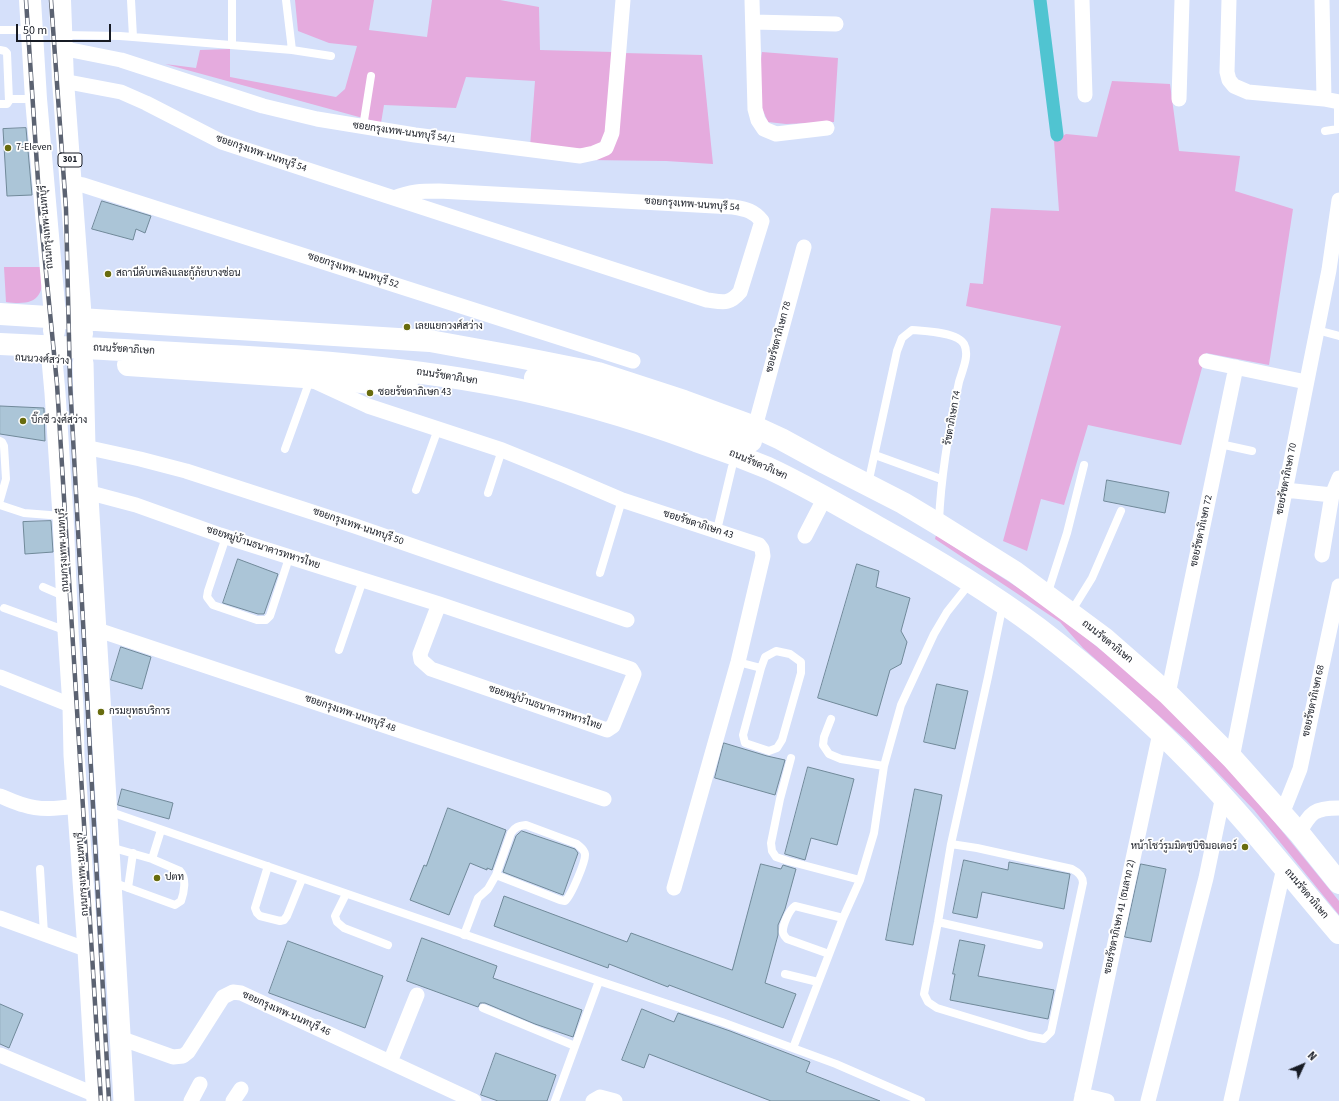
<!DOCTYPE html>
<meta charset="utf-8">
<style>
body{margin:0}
#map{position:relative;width:1339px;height:1101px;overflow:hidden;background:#d5e0fa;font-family:"Source Sans 3",sans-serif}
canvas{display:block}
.north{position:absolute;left:1283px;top:1045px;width:40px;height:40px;-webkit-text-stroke:3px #fff;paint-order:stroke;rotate:46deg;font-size:11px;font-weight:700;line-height:16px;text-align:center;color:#171b24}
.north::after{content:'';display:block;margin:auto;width:14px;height:18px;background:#171b24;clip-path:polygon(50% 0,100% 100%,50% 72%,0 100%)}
.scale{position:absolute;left:16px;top:24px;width:95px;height:18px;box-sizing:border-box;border:2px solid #171b24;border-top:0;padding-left:5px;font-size:12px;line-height:14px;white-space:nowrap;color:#171b24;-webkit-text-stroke:3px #fff;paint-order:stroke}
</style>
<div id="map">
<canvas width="1339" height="1101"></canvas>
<div class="north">N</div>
<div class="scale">50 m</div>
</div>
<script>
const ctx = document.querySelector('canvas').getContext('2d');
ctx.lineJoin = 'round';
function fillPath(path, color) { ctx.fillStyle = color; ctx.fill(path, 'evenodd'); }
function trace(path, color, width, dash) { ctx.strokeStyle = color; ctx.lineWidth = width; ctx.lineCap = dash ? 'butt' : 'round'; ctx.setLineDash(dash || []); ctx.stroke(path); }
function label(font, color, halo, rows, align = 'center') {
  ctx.font = font + ' "Source Sans 3",Sarabun,sans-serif'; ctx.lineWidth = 3.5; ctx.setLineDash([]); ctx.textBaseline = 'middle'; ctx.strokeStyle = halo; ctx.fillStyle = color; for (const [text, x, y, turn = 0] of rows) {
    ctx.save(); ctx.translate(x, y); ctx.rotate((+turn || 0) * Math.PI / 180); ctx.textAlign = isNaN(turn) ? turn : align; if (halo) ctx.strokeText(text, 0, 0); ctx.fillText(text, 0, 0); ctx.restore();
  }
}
fillPath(new Path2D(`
 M295 0H374L369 30 427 37 432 0H500L539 7 540 50 613 52 608 127 603 140 594 149 530 147 535 81 466 77 456 108 384 105 381 123 165 64 196 68 200 50 230 49V77L336 97 345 89 357 46 329 43 298 31Z
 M762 52 838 58 834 122 786 124 768 122 760 104 759 73Z
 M624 53 702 55 713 164 666 161 588 160 608 153Z
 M1112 81 1170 84 1179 151 1240 156 1235 191 1293 209 1269 365 1206 353 1181 445 1088 425 1064 505 1041 499 1027 551 1003 541 1061 326 966 306 970 283 983 284 991 208 1059 211 1054 141 1066 134 1097 137Z
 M4 267H42C45 298 36 306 6 302Z
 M936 535 1031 596 1080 633 1153 692 1251 793 1339 901V915L1254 810 1186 740 1083 648 1060 622 935 539Z`), '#e5abde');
trace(new Path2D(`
 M1040 0 1057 135`), '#50c4d1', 13);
const building = new Path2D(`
 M26 128 32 195 7 196 3 129Z
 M102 201 151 216 145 233 136 229 133 240 92 229Z
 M0 406 44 408 45 441 0 434Z
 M1107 480 1169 492 1165 513 1104 501Z
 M51 521 53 552 25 554 23 522Z
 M238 559 278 574 264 614H258L223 603Z
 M857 564 879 571 876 587 910 598 901 631 907 642 901 664 890 670 877 716 818 698Z
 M121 647 151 657 142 689 111 680Z
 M937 684 968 691 955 749 924 742Z
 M724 743 767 756 785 760 775 795 715 778Z
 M808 767 854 779 837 845 811 838 805 860 785 854Z
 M122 789 173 803 169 819 118 805Z
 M915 789 942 795 913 945 886 940Z
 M448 808 506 830 492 870 487 868V870L470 863 449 915 410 900 424 865 426 866Z
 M522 831 575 849 578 853 563 895 503 872 516 836Z
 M964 860 1008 870 1009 862 1070 874 1064 909 982 892 977 918 953 913Z
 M761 864 781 869 783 865 796 869 785 909 778 925V935L765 983 796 994 783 1028 669 985 668 987 609 964 608 968 494 926 504 896 627 942 631 933 732 970Z
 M1141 864 1166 869 1151 942 1125 937Z
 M422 938 497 966 493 978 582 1010 573 1037 535 1024 485 1003H480L478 1007 407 981Z
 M960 940 985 945 978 976 1054 990 1048 1019 950 1000 955 974H953Z
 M288 941 383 976 365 1028 269 993Z
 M0 1004 23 1014 9 1048 0 1044Z
 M642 1009 674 1022 678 1013 730 1031 810 1062 806 1072 880 1101H771L649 1054 644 1068 622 1060Z
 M496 1053 556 1075 547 1101H498L481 1095Z`);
fillPath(building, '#abc5d7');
trace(building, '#708999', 1);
trace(new Path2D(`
 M232 0V45
 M286 0 292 50
 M0 30H31
 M63 35 120 36 133 37 131 0
 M133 37 292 50 331 56
 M0 50 5 51 7 53 9 101 7 104H0
 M9 99H35
 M1338 102V129H1339
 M363 127 371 76
 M1325 131 1338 129
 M1317 330 1339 336
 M0 441 2 442 4 446 6 479 0 500
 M1220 444 1252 451
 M285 449 310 380
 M875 455 941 479
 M868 484 897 351 902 338 912 330C925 331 957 332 964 344 970 355 962 371 959 382 949 428 941 475 939 521
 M416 490 438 429
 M488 493 502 450
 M0 505 24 513 62 516
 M717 530 732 467
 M226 537 208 591 207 597 213 605 257 620H266L270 616 289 558
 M600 573 622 500
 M43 587 66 597
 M1047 595 1067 533 1084 465
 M4 608 67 631
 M1071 612 1092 578 1121 511
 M339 650 363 580
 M776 651 790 654 801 662V673L782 740 777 748 769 751 745 743 743 735 761 668 765 657Z
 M738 662 761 668
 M831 719 824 737 823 745 829 754 841 759 884 766
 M791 758 780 799 771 843 772 851 776 857 788 861 860 880
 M108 811 599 981 722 1022 836 1064 921 1101
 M951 844 977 848 1072 869C1078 872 1083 876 1083 883L1051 1032 1044 1039 1029 1036 937 1008 928 1002 924 994 938 922 951 844 988 677 1003 604
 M110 847 152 859
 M268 866 255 908 257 913 260 916 280 921 284 920 287 916 302 879
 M40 869 44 934
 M112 882 175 905 181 901C184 893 187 878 180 871L152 859 161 830
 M128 888 133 853
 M346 894 335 916 337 922 344 928 388 945
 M938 922 1039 945
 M464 935 478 898 488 889 496 875 511 833C515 827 518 826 526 825L577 844C580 847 584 849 585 854 586 861 571 896 565 901L560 900 496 875
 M829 954 787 939C785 937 784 936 783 933 782 926 789 910 795 906L843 918
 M785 974 818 982
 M483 1008 575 1046
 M793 1048 843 918 860 880 874 833 884 766 901 705 934 634 947 612 970 583
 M555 1101 599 981`), '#fff', 8);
trace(new Path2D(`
 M752 0 755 109 758 120 764 129 776 134 827 128
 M1082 0 1085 95
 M1229 0 1227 72 1229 80 1234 86 1248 92 1324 99 1339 102
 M1322 0 1324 99
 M753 22 836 24
 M61 48 121 60 263 106 317 119 415 135 580 156 594 153 606 148 612 133 623 0
 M63 81 121 92 146 103 222 142 707 300C723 302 729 305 740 292L762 221C754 211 746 209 733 207L439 191C421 191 411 191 394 198
 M1179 99 1182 0
 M71 183 83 185 633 361
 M1206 361 1306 382
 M316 382 368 406 502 450 566 476 622 500 759 545 762 549 763 556 738 662 674 888
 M755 427 804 247
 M85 447 140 459 186 471 355 526 627 620
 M1285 490 1332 495 1339 478
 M87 492 136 505 220 535 439 604 631 669 634 674 633 677 613 726 607 730 431 669 421 660 420 654 439 604
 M805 536 821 505
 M1322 555 1332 495
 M95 629 604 799
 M0 677 73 706
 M1168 694 1236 367
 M1232 758 1329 270 1339 200
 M0 796C8 799 16 803 24 805 41 811 61 808 78 806
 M1282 814 1300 769 1339 586
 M1299 833C1311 812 1314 808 1339 808
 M0 918 88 950
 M120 1038 173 1057 183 1056 188 1052 223 997 233 992 241 993 474 1101
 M0 1055 96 1095
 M390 1062 417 995
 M1082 1095 1107 1101
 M191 1101 200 1084
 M233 1101 241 1089
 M593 1101 600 1097 615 1101
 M1081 1101 1160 733
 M1148 1101 1206 878 1223 796
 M1231 1101 1284 868`), '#fff', 15);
trace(new Path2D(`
 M52 360 55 393 63 516 68 631 73 706 74 755 88 950 97 1101
 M83 363 85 447 124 1101`), '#fff', 21);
trace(new Path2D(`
 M30 0 36 99 55 316 54 331
 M60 0 63 81 82 334
 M0 314 430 341 518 357 598 373 684 401 755 427 781 439 825 463 903 503 938 524 1015 572 1104 638 1168 694 1232 758 1299 833 1339 883
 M0 344C64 347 128 350 192 354 294 359 396 366 497 385 564 398 631 417 696 441 720 449 744 458 768 468 805 485 840 506 876 526 932 557 987 590 1038 628 1093 670 1145 716 1193 765 1245 818 1291 877 1339 933
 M128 365 304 377 407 386
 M535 378 592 391 670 413 751 441`), '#fff', 22);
const rail = new Path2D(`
 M26 0 40 211 57 384 101 1101
 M51 0 66 209 70 382 109 1101`);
trace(rail, '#5b6271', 4.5);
trace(rail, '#fff', 3, [9]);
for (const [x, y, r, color] of [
 [8,148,4,"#686c0e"],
 [108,274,4,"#686c0e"],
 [407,327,4,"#686c0e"],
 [370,393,4,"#686c0e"],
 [23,421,4,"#686c0e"],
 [101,712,4,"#686c0e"],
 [1245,847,4,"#686c0e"],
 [157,878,4,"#686c0e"]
]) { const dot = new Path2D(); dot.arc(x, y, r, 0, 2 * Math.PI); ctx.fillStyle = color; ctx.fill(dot); trace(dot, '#fff', 1.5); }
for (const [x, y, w] of [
 [70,160,24]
]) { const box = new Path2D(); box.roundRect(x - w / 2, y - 7, w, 14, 3); ctx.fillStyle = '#fff'; ctx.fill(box); trace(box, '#171b24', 1); }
label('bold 9px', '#171b24', null, [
 ["301",70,160]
]);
label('10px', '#171b24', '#fff', [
 ["ซอยกรุงเทพ-นนทบุรี 54/1",404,133,8],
 ["ซอยกรุงเทพ-นนทบุรี 54",261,154,19],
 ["ซอยกรุงเทพ-นนทบุรี 54",692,205,4],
 ["ถนนกรุงเทพ-นนทบุรี",47,227,-95],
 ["ซอยกรุงเทพ-นนทบุรี 52",353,271,18],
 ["ซอยรัชดาภิเษก 78",779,337,-75],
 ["ถนนรัชดาภิเษก",124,350,3],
 ["ถนนวงศ์สว่าง",42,360,4],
 ["ถนนรัชดาภิเษก",447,377,9],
 ["รัชดาภิเษก 74",953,418,-80],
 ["ถนนรัชดาภิเษก",758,465,23],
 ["ซอยรัชดาภิเษก 70",1287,479,-79],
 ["ซอยรัชดาภิเษก 43",698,525,18],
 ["ซอยกรุงเทพ-นนทบุรี 50",358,527,19],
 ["ซอยรัชดาภิเษก 72",1202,531,-78],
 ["ซอยหมู่บ้านธนาคารทหารไทย",263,548,18],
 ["ถนนกรุงเทพ-นนทบุรี",64,550,-93],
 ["ถนนรัชดาภิเษก",1107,642,39],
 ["ซอยรัชดาภิเษก 68",1314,701,-78],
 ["ซอยหมู่บ้านธนาคารทหารไทย",545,708,19],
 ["ซอยกรุงเทพ-นนทบุรี 48",350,714,19],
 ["ถนนกรุงเทพ-นนทบุรี",83,874,-94],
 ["ถนนรัชดาภิเษก",1306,894,50],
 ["ซอยรัชดาภิเษก 41 (ธนลาภ 2)",1120,917,-78],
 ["ซอยกรุงเทพ-นนทบุรี 46",286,1014,24]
]);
label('10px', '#171b24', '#fff', [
 ["7-Eleven",16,148],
 ["สถานีดับเพลิงและกู้ภัยบางซ่อน",116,274],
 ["เลยแยกวงศ์สว่าง",415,327],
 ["ซอยรัชดาภิเษก 43",378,393],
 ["บิ๊กซี วงศ์สว่าง",31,421],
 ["กรมยุทธบริการ",109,712],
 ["หน้าโชว์รูมมิตซูบิชิมอเตอร์",1237,847,"right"],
 ["ปตท",165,878]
], 'left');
</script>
